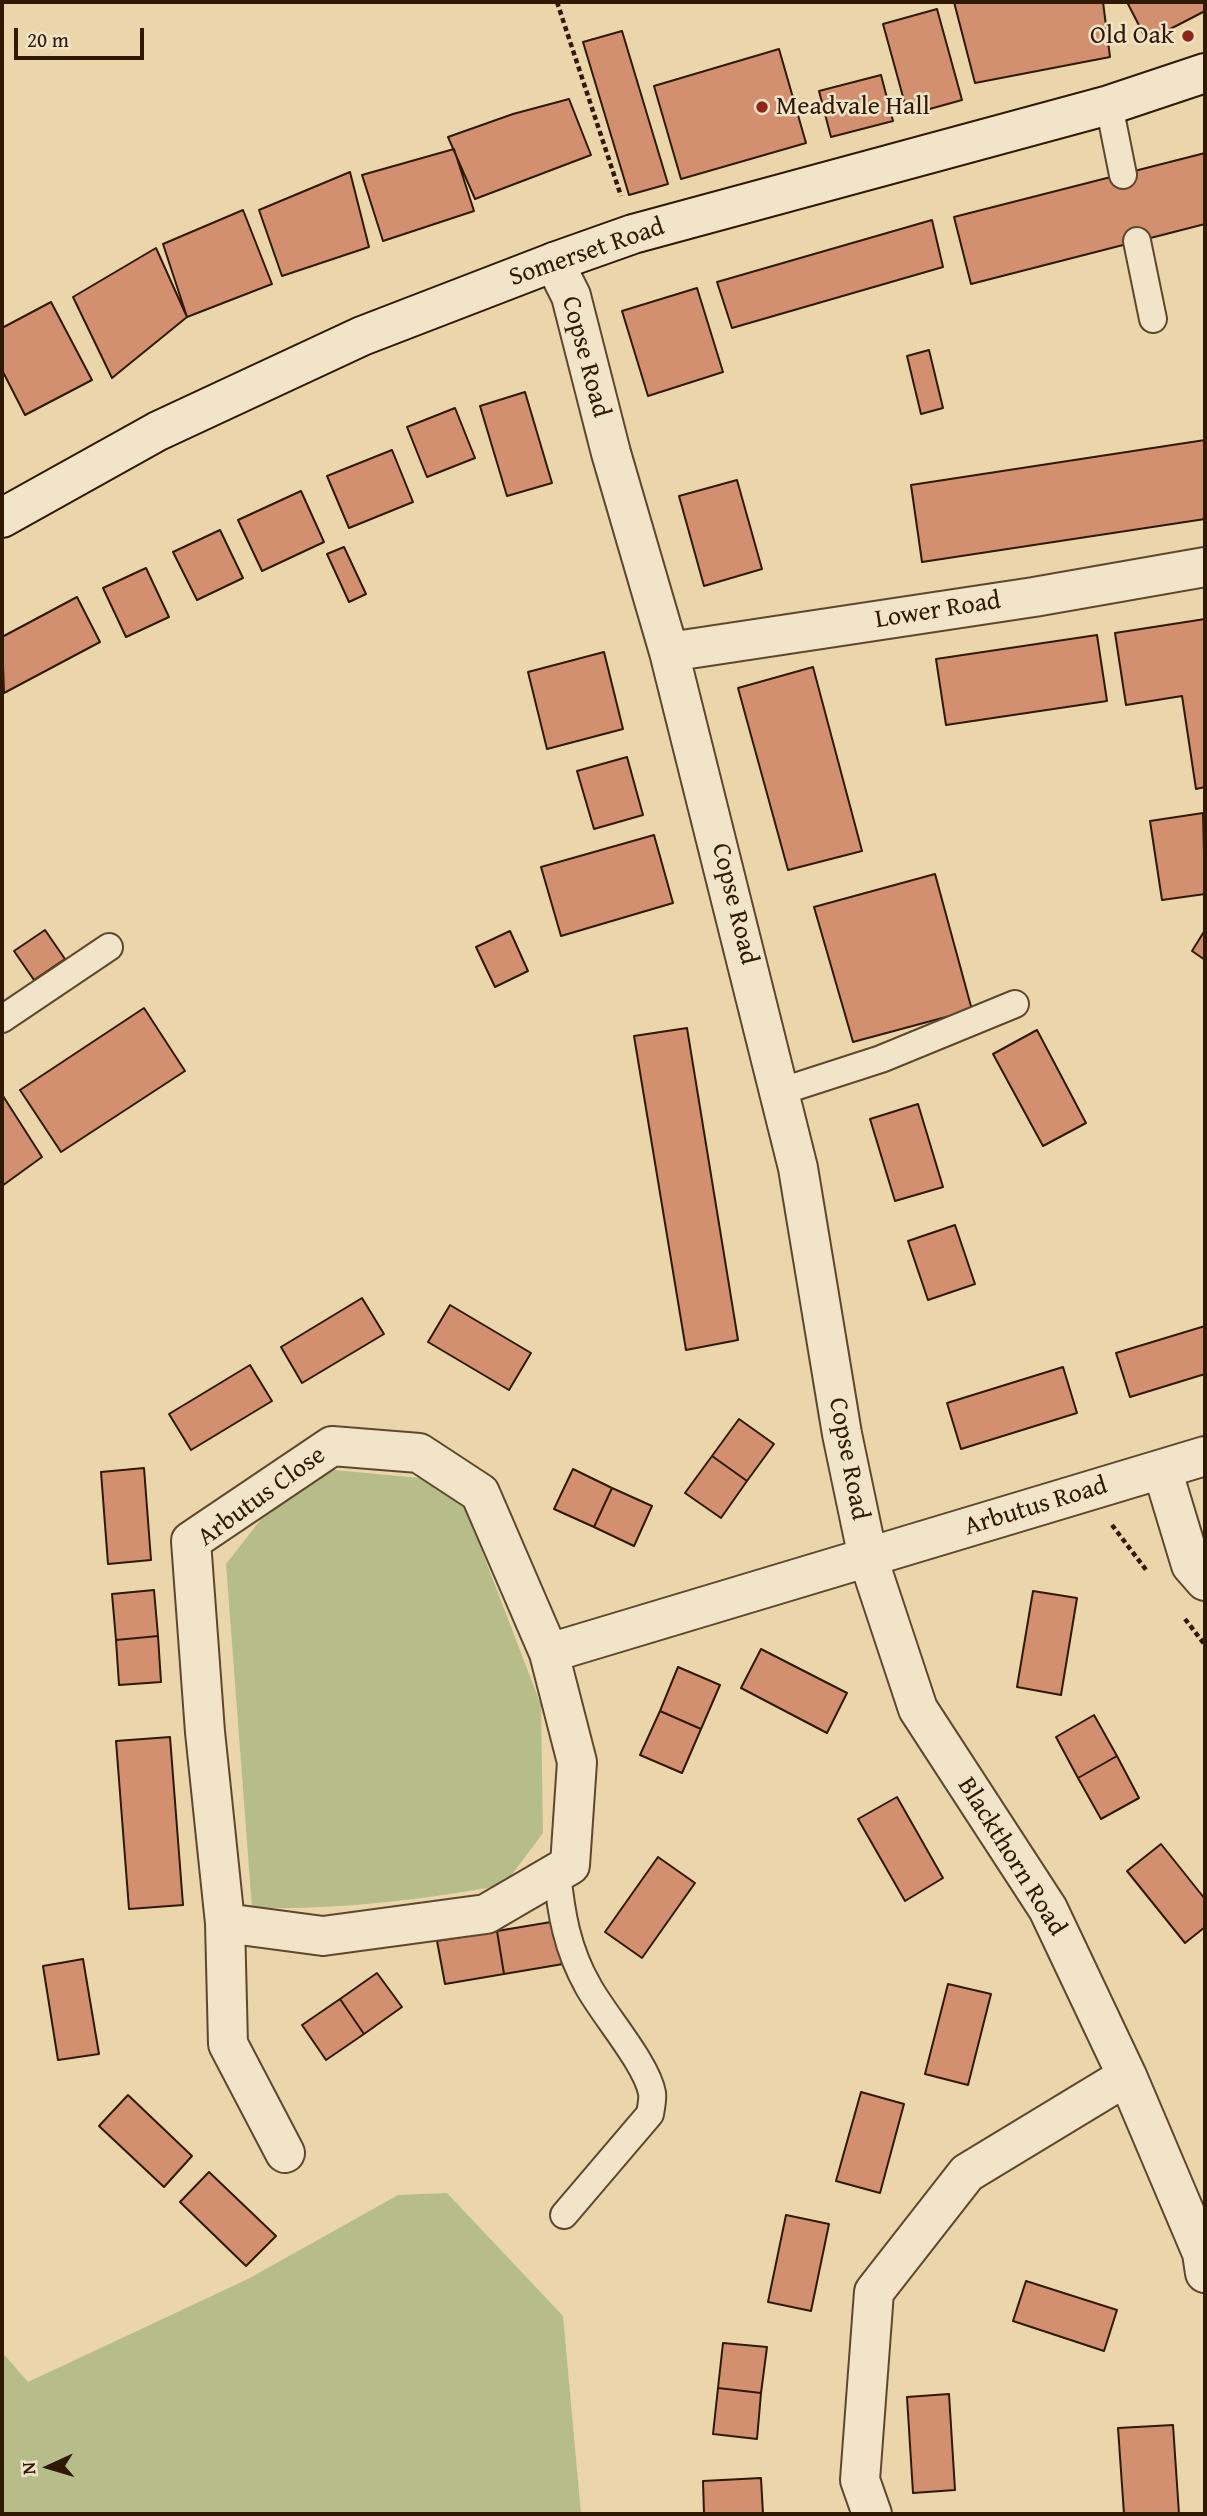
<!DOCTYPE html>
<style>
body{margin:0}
#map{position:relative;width:1207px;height:2516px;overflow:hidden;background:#ead6aa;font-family:"Gentium Book Plus",serif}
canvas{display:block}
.frame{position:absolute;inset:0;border:4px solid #301903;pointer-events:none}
.north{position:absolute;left:14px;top:2432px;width:70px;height:70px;-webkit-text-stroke:5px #f1e4c8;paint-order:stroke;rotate:266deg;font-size:19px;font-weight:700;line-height:28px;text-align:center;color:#301903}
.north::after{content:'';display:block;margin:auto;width:24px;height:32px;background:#301903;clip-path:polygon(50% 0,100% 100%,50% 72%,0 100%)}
.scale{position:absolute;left:14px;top:28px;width:130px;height:32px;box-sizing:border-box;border:4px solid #301903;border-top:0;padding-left:9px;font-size:21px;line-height:24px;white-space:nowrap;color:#301903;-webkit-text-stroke:5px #f1e4c8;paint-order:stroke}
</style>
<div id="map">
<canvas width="1207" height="2516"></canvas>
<div class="frame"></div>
<div class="north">N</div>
<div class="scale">20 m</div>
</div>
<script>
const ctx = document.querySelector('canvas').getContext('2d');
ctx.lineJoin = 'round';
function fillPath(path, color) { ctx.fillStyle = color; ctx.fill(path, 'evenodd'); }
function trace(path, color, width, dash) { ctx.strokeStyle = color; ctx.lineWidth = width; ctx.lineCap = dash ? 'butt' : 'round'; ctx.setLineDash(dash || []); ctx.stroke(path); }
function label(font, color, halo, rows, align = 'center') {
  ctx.font = font + ' "Gentium Book Plus",serif'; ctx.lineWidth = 5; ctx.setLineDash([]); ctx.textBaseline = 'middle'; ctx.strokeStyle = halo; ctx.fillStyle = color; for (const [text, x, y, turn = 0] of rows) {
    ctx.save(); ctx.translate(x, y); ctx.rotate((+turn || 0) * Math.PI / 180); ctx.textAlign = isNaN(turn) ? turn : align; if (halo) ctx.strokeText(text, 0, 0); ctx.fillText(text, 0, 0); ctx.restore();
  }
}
fillPath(new Path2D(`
 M324 1469 430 1479 465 1507 541 1705 543 1833 504 1885C420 1900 338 1910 252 1908L226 1564 273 1504Z
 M447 2193 563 2316 581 2514H2V2352L28 2382 248 2279 398 2195Z`), '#b7bd88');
const building = new Path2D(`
 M954 2H1103L1110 57 975 83Z
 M1127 2H1205V11L1147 41Z
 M937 9 962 100 908 115 883 24Z
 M622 31 668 184 629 195 583 42Z
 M779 49 806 143 681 179 654 86Z
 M881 75 893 121 831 137 819 91Z
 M569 99 591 155 475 199 448 137 513 114Z
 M454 149 474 211 383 241 362 175Z
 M1205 153V224L971 284 954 217Z
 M350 172 369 247 282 276 259 210Z
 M243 210 272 284 187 317 163 244Z
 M932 220 943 267 732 328 717 282Z
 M156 248 187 317 112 378 73 297Z
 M697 288 723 372 648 396 622 311Z
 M51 302 92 380 25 415 2 370V328Z
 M929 350 943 408 921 414 907 356Z
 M525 392 552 483 507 496 480 406Z
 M455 408 475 458 427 477 407 427Z
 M1205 440V519L922 562 911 485Z
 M392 450 413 502 349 528 327 476Z
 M737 480 762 569 704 586 679 496Z
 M301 491 324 542 262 571 238 520Z
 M220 530 243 578 197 600 173 552Z
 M344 547 366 594 349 602 327 554Z
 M146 568 169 617 126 637 103 588Z
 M77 597 100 642 4 693 2 637Z
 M1205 619V787L1196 789 1182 696 1126 705 1115 633Z
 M1097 635 1107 701 946 725 936 659Z
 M604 652 623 729 547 749 528 672Z
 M813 667 862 851 788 870 738 688Z
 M627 757 643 815 594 829 577 771Z
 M1203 813 1205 894 1162 900 1150 821Z
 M654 835 673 903 561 936 541 867Z
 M935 874 972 1010 853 1042 814 907Z
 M45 930 65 959 34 980 14 951Z
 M1205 930V960L1192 951Z
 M510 931 528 971 495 987 476 947Z
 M144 1008 185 1071 61 1152 20 1090Z
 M687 1028 738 1340 686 1350 634 1036Z
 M1037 1030 1086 1123 1043 1146 993 1054Z
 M3 1096 42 1157 2 1186V1097Z
 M918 1104 943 1187 895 1201 870 1119Z
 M955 1225 975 1284 928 1300 908 1241Z
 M362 1298 384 1334 302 1383 281 1347Z
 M450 1305 531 1353 509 1390 428 1342Z
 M1205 1326V1374L1130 1397 1116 1353Z
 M250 1365 272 1401 191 1450 169 1414Z
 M1063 1367 1077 1413 961 1449 947 1403Z
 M739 1419 774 1444 747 1481 712 1456Z
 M712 1456 747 1481 721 1518 685 1493Z
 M144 1468 151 1560 108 1564 101 1472Z
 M573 1469 612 1488 594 1527 554 1509Z
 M612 1488 652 1506 634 1546 594 1527Z
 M154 1590 158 1636 116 1640 112 1594Z
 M1033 1591 1077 1598 1061 1695 1017 1687Z
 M158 1636 161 1682 119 1685 116 1640Z
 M761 1649 847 1693 827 1733 741 1688Z
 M678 1667 720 1685 701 1729 660 1711Z
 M660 1711 701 1729 682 1773 640 1755Z
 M1094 1715 1117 1756 1078 1778 1056 1737Z
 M170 1737 183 1905 129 1909 116 1741Z
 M1117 1756 1139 1798 1101 1819 1078 1778Z
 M897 1797 943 1878 905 1901 858 1819Z
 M1161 1844 1205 1899V1927L1185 1943 1127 1871Z
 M658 1857 695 1883 642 1958 605 1932Z
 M557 1921 563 1964 504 1974 497 1931Z
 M497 1931 504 1974 445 1984 437 1941Z
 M83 1959 99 2054 58 2060 43 1966Z
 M377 1973 402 2007 364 2034 340 1999Z
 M948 1984 991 1994 968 2085 925 2074Z
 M340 1999 364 2034 326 2060 302 2025Z
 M861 2092 904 2104 880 2193 836 2181Z
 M128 2095 192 2156 164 2187 99 2126Z
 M209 2172 276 2236 246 2266 180 2202Z
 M786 2215 829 2224 811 2311 768 2302Z
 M1026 2281 1117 2310 1104 2351 1013 2321Z
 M723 2343 767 2347 761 2393 718 2388Z
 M718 2388 761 2393 757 2439 713 2434Z
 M949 2394 955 2490 913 2493 907 2397Z
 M1173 2425 1179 2514H1124L1118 2428Z
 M761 2478 763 2514H704L703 2481Z`);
fillPath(building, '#d39070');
trace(building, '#301903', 2);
const lane = new Path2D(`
 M1109 105 1123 175
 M1137 241 1153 319
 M2 1019 109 947
 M779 1092 881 1059 1015 1004
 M557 1872C561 1913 567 1949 588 1986 603 2014 647 2064 652 2093 653 2099 651 2108 650 2114L564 2215`);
const street = new Path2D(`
 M554 262 571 296 611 453 669 652 798 1168 842 1434 868 1558 918 1709 1048 1909 1127 2076 1202 2253 1205 2273
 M669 652 1034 597 1205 567
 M1162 1469 1191 1565 1205 1581
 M225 1923 323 1936 486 1914 570 1865 577 1762 549 1653
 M285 2153 228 2044 225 1923 205 1732 191 1541 332 1446 419 1453 480 1493 549 1653 1205 1456
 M872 2514 860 2480 874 2292 967 2173 1127 2076`);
const secondary = new Path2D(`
 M2 518 158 431 362 336 554 262 633 234 1109 105 1205 73`);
trace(lane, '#5e482d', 30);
trace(street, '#5e482d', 42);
trace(secondary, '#301903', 42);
trace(new Path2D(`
 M557 2 621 196
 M1112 1525 1147 1571
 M1185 1619 1205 1645`), '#301903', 4.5, [5, 3.5]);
trace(lane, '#f1e4c8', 26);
trace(street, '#f1e4c8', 38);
trace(secondary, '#f1e4c8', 38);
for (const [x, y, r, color] of [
 [1188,36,7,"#8f2418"],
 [762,107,7,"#8f2418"]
]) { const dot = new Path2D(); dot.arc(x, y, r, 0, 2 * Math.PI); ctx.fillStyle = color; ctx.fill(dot); trace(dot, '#f1e4c8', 2.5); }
label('26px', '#301903', '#f1e4c8', [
 ["Old Oak",1174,36],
 ["Meadvale Hall",776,107,"left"]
], 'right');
label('26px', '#301903', '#f1e4c8', [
 ["Somerset Road",587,253,-19],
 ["Copse Road",585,357,75],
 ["Lower Road",938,611,-9],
 ["Copse Road",734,904,76],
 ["Copse Road",848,1459,79],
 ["Arbutus Close",262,1497,-36],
 ["Arbutus Road",1036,1507,-17],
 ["Blackthorn Road",1011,1857,58]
]);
</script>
